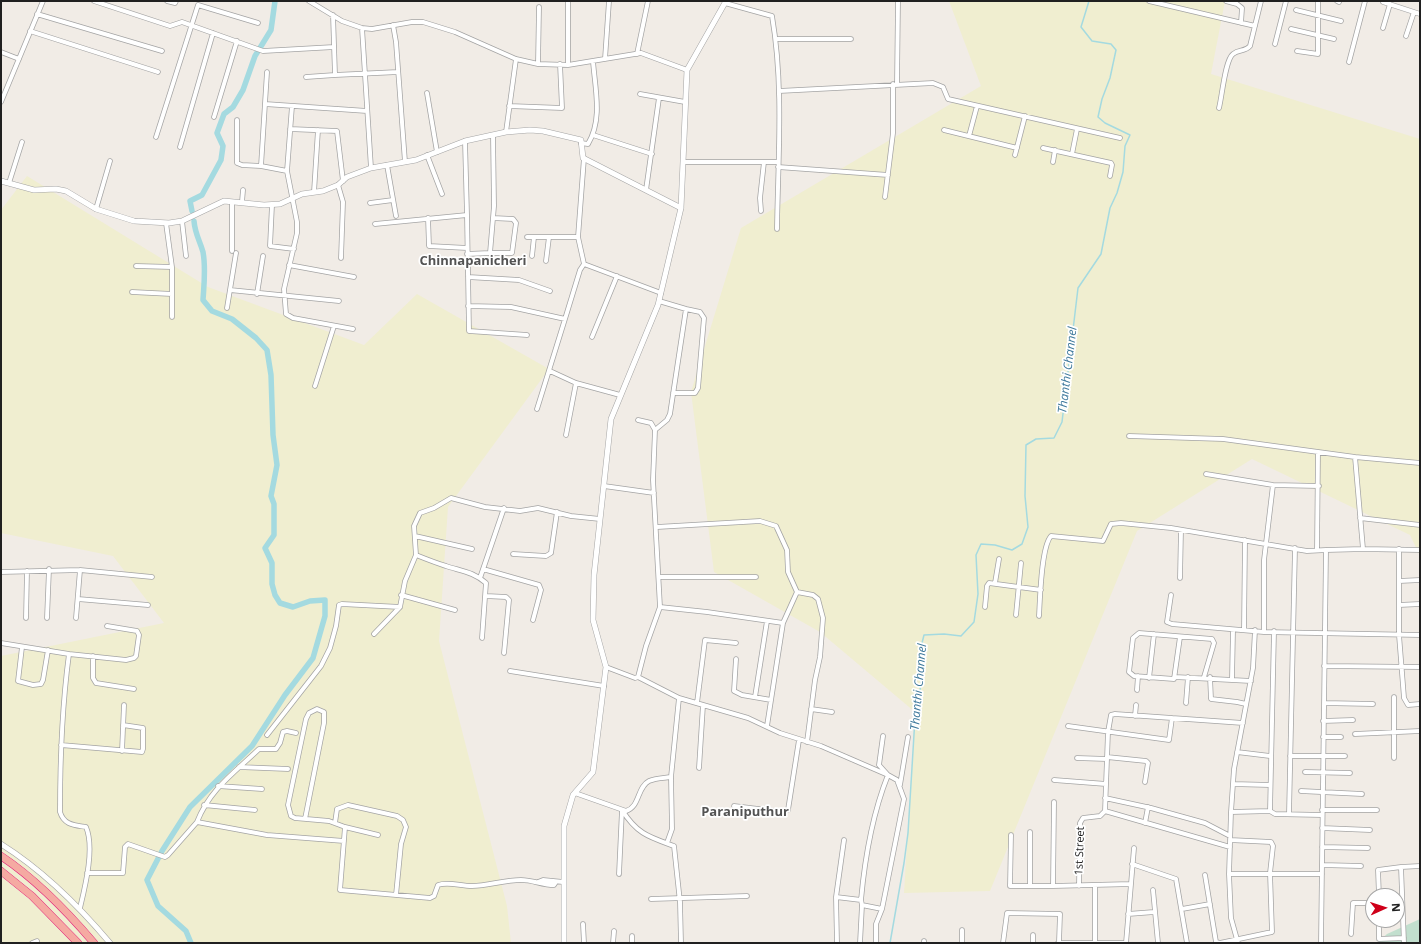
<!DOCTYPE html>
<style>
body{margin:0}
#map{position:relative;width:1421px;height:944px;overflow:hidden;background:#f1ece6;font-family:"Open Sans",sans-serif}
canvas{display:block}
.frame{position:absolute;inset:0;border:2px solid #202020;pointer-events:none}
.north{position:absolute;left:1365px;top:888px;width:40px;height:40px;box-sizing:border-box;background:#fff;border:1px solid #a6a6a6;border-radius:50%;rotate:87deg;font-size:11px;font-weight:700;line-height:16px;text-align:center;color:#202020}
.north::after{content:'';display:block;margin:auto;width:14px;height:18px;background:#cf001a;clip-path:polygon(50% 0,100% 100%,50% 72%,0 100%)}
</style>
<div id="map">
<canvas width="1421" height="944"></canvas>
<div class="frame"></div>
<div class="north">N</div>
</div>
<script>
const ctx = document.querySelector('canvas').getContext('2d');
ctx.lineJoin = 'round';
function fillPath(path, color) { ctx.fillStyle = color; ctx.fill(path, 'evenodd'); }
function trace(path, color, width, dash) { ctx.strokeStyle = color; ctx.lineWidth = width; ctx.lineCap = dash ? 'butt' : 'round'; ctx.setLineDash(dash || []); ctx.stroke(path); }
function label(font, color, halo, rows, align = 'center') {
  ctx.font = font + ' "Open Sans",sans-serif'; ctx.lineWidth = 3.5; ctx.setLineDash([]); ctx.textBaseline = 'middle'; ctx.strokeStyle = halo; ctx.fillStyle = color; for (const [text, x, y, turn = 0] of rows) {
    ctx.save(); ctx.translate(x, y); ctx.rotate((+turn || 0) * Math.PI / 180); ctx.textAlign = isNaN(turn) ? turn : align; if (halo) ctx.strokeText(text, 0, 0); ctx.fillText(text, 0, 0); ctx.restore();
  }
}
fillPath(new Path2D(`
 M949 1H1225L1211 74 1420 139V556L1410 535 1252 459 1137 531 990 891 904 893 915 712 820 632 714 572 691 392 741 228 981 86Z
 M27 176 208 287 364 345 417 294 549 369 448 507 439 641 507 906 511 943H1V656L164 623 113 556 1 533V210Z`), '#f0eed0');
fillPath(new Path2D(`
 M1420 919V943H1377L1387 934Z`), '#c2dfce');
trace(new Path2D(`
 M890 943 904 863 908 833 915 718 921 684 920 651 924 635 944 634 961 636 974 622 978 594 976 555 981 544 995 545 1012 550 1022 544 1028 527 1025 496 1026 445 1036 439 1054 438 1062 422 1078 288 1101 254 1110 208 1117 193 1123 172 1125 146 1130 135 1105 123 1098 117 1102 99 1110 78 1116 50 1111 44 1092 41 1081 27 1089 1`), '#a4dae0', 1.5);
trace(new Path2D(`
 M192 211 190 201 202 195 221 160 223 146 217 133 224 114 233 107 243 90 255 56 271 30 275 1
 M191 943 186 931 158 906 147 880 162 851 190 807 252 746 285 695 313 658 325 616V600L310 601 293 607 280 603 275 595 272 584V563L265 548 274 535V504L271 496 277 465 273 435 271 375 267 350 256 338 232 319 212 311 203 300C204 284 206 268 203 252 200 241 195 234 194 221`), '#a4dae0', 5.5);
const minor = new Path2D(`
 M94 1 170 26 182 22 263 51 334 47
 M167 1 175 3 176 1
 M309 1 342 21 362 28 372 29 412 22H423L455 32 516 59 538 64 568 65 641 53 687 70
 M1149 1 1255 26
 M1226 1 1237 4 1242 8 1241 23
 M1337 1 1339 2
 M1383 2 1420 14
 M725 3 772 16C784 86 778 158 777 229
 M1296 10 1341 21
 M37 14 162 51
 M333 15 335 75 398 72
 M393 25 396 42 405 162
 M362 28 371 168
 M1383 28 1390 4
 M1291 29 1334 39
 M30 31 158 72
 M1406 36 1414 12
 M776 39H851
 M1275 44 1286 1
 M1297 51 1318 54V1
 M1 52 19 59
 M637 54 648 1
 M605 59 609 1
 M1349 62 1365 1
 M538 64 539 7
 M568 65V1
 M267 72 261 166 287 171
 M306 77 335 75
 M897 84 898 1
 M779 91 933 83 943 87 948 99 1120 138
 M427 93 437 152
 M640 94 685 102
 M1 102 43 1
 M265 104 367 111
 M292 106 287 171 297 222V233L284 289 286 314 293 318 353 329
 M509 106 562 108 560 64
 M1219 108C1222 97 1225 60 1233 54 1239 49 1245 52 1250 46L1261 1
 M214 117 237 41
 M237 120V163L242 165 261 166
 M290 129 337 131 343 181
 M944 130 1017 148
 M506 132 516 59
 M593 135 652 154
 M969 136 977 106
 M156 137 198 5 258 23
 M581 143 588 144C603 119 595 89 593 61
 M180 147 213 33
 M1043 148 1111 163 1112 165 1110 176
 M1072 154 1077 129
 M427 155 442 194
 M1015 155 1025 116
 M584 158 578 237 584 264
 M683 162H778
 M1053 162 1055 150
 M387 165 396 216
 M778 167 888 175
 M9 183 22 142
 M338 185 343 202 341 258
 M646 190 659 98
 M314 192 318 130
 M885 197 893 133V84
 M242 202 243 190
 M370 203 393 200
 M272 205 270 246 294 249
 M96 209 110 161
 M761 211 760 198 764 162
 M467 215 469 331 527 335
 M428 218 429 246 467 248
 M182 221 186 256
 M166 223 172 267V317
 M375 224 467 215 465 141
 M527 237H578
 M232 251V202
 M490 253H512L516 223 513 219 493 218
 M467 254 490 253 494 206 493 135
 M532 256 534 237
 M546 261 549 237
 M289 265 354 277
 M136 266 172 267
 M468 277 519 280 550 291
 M230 290 339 301
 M132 292 172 294
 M257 294 263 256
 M468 306 511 307 565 319 537 409
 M227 308 236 253
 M565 319 580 270 584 264 661 293
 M592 337 617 276
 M550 371 576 383 620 395
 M315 386 334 326
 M673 393H695L698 388 704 318 700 312 686 309
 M655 430 667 420 670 414 686 309 659 301
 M566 435 576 383
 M1129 436 1223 439 1355 457
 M1206 474 1273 485 1319 486
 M604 486 654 493
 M1360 518 1420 525
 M657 527 760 521 776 526 787 550 788 572 797 592
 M415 536 472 549
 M1363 549 1420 550
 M1399 549V635L1404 698 1408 705 1420 704
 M1317 550 1318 452
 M513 554 546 556 551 553 557 512
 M416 555C426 559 436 563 446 566 461 571 474 572 486 583L482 638
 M483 569 539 585 541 590 533 620
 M80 570 152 577
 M1 572 80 570 76 618
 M659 577H756
 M480 578 504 508
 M1180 578 1181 530
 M1399 581 1420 580
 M995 583 999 559
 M401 595 455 610
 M1171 595 1167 622 1172 624 1264 632 1420 635
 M486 596 506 597 509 600 504 653
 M78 599 148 605
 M1399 605 1420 604
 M660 607 707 612 783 623 767 726
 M985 607 987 586 989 583 1041 590
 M1016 615 1021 563
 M1039 616C1040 600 1041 547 1051 536L1103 541 1111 524 1121 523 1171 528 1307 551 1326 550
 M26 618 27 571
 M47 618 49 569
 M783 623 797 592 813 595 818 599 823 618 820 657 815 680 807 742
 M1244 630 1245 540
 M1274 631 1270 811 1275 814 1322 815
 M1264 632V560L1273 485
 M374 634 400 607 405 581 416 555 414 526 420 513 434 508 451 498 485 507 520 511 538 508 571 516 600 519
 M1180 637 1174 679 1134 676 1129 672 1133 638 1139 633 1212 639 1214 643 1204 677
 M1 643 69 654
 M22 647 18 681 33 685 41 684 43 680 48 650
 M93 656V678L96 683 134 689
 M736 659 734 691 742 695 771 700
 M1324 666 1420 667
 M606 667 635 678 638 677 646 646 660 607 653 480 655 430 651 423 638 420
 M510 671 604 686
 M638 677 679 698 748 718 780 733 821 746 888 775C872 815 865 856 861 900L836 897 837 943
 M1175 677 1251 681
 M1210 677 1211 699 1237 702 1246 704
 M1149 678 1154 634
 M1232 679 1233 630
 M1137 690 1138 676
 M755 697 767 621
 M1394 697V758
 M697 703 705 640 736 643
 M1186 703 1188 677
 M1324 703 1373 704
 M811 709 832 712
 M1135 716 1136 705
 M1323 721 1353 720
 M1068 726 1169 740 1172 718
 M1355 734 1420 731
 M267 735 321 666 330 648 336 626 339 605 342 604 400 607
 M1323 737H1341
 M61 745 142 752 143 749V728L123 725
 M122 751 124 705
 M1237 752 1270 756
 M1290 756H1345
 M1107 757 1146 761 1148 763 1145 782
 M1077 758 1107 759
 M239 767 288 769
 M699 768 703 705
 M1305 772 1350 773
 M1054 780 1106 784
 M1233 784 1270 785
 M900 785 908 737
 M218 786 262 789
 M1301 791 1362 794
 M575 793 626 811C640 807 637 787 649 781 655 778 664 778 671 777
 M1105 798 1151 808 1205 823 1230 836
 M204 805 255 810
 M734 806 783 812 788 810 799 740
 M622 810C637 834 649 837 674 846L680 902 681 943
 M1322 810H1377
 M1105 811 1230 847
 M1231 812 1270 811
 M1289 814 1295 548
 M305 819 324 723V712L317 709 309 713 306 719 288 805 291 816 295 818 329 821 345 827 340 890 430 898 434 896 438 885C448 881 460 886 472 886 488 886 504 880 521 880 533 880 542 885 554 885L556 882
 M197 822C210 789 234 773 259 749H276L280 743 283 732 287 731 296 733
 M335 823 337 809 348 805 397 816 403 820 406 827 401 844 396 895
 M1145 823 1148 807
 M345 827 378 835
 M1322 828 1370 830
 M1011 835 1010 886H1053L1054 802
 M667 843 672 829 671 777 679 698
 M1322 847 1368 848
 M1132 864 1176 879 1187 943
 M1322 865 1361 866
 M87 873H123L125 847 128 844 165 857 168 855 197 822 267 835 344 841
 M619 874 622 810
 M1229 874H1322
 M1205 875 1216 942 1220 943 1272 932 1270 873 1273 846 1271 842 1230 840
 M538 882 543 880 563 882
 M1131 884 1134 848
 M1030 886V832
 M1053 886 1131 884 1126 943
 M1079 886 1080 823 1083 818 1100 816 1105 811 1108 732 1111 715 1115 714 1243 723
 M1153 890 1158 943
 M1379 896 1378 870 1401 867
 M836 897 844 840
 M651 899 747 896
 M861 900 862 905 882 909 876 924V943
 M80 908C85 887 95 848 86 827 74 825 64 825 60 812 60 759 62 706 69 654L126 660 134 658 136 656 139 635 137 631 107 626
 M882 909 904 799 897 780 888 775 879 765 883 736
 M1182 909 1210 904
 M1128 914 1154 912
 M1379 920V939L1404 938
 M583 924 584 943
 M962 930V943
 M1351 934 1353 903H1373
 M924 941V943
 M1095 942V885
 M32 943 37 941
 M613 943 614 931
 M632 943V936
 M860 943 862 905
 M1003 943 1007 913 1060 914 1059 942
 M1033 943V935
 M1058 943H1126
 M1238 943 1231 918 1229 874 1231 812 1234 769 1253 668 1255 630
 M1321 943 1326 550 1363 549 1355 457 1420 463
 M1404 943 1401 867 1420 866`);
const tertiary = new Path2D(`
 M1 181 34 190 56 189 66 191 96 209 134 221 169 223 182 221 224 201 264 205 280 204 302 194 323 191 338 185 347 177 371 168 416 160 465 141 506 132 530 130 543 131 581 140 583 158 681 208
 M1 844C44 871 78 905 110 943
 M564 943V826L573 795 593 772 606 667 593 620 594 575 611 419 658 305 681 208 687 70 726 1`);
const trunk = new Path2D(`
 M1 856C37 880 66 910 94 943
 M1 871 32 896 78 943`);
trace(minor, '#a4a4a4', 5.5);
trace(tertiary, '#a4a4a4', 6);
trace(trunk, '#e21f7a', 8);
trace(minor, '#fff', 4);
trace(tertiary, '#fff', 5);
trace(trunk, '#f5aaa2', 7);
label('11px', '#202020', '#fff', [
 ["1st Street",1080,851,-88]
]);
label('italic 12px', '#3f799c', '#fff', [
 ["Thanthi Channel",1068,370,-83],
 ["Thanthi Channel",919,687,-85]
]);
label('bold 13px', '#535353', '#fff', [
 ["Chinnapanicheri",473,261],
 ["Paraniputhur",745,812]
]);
</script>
